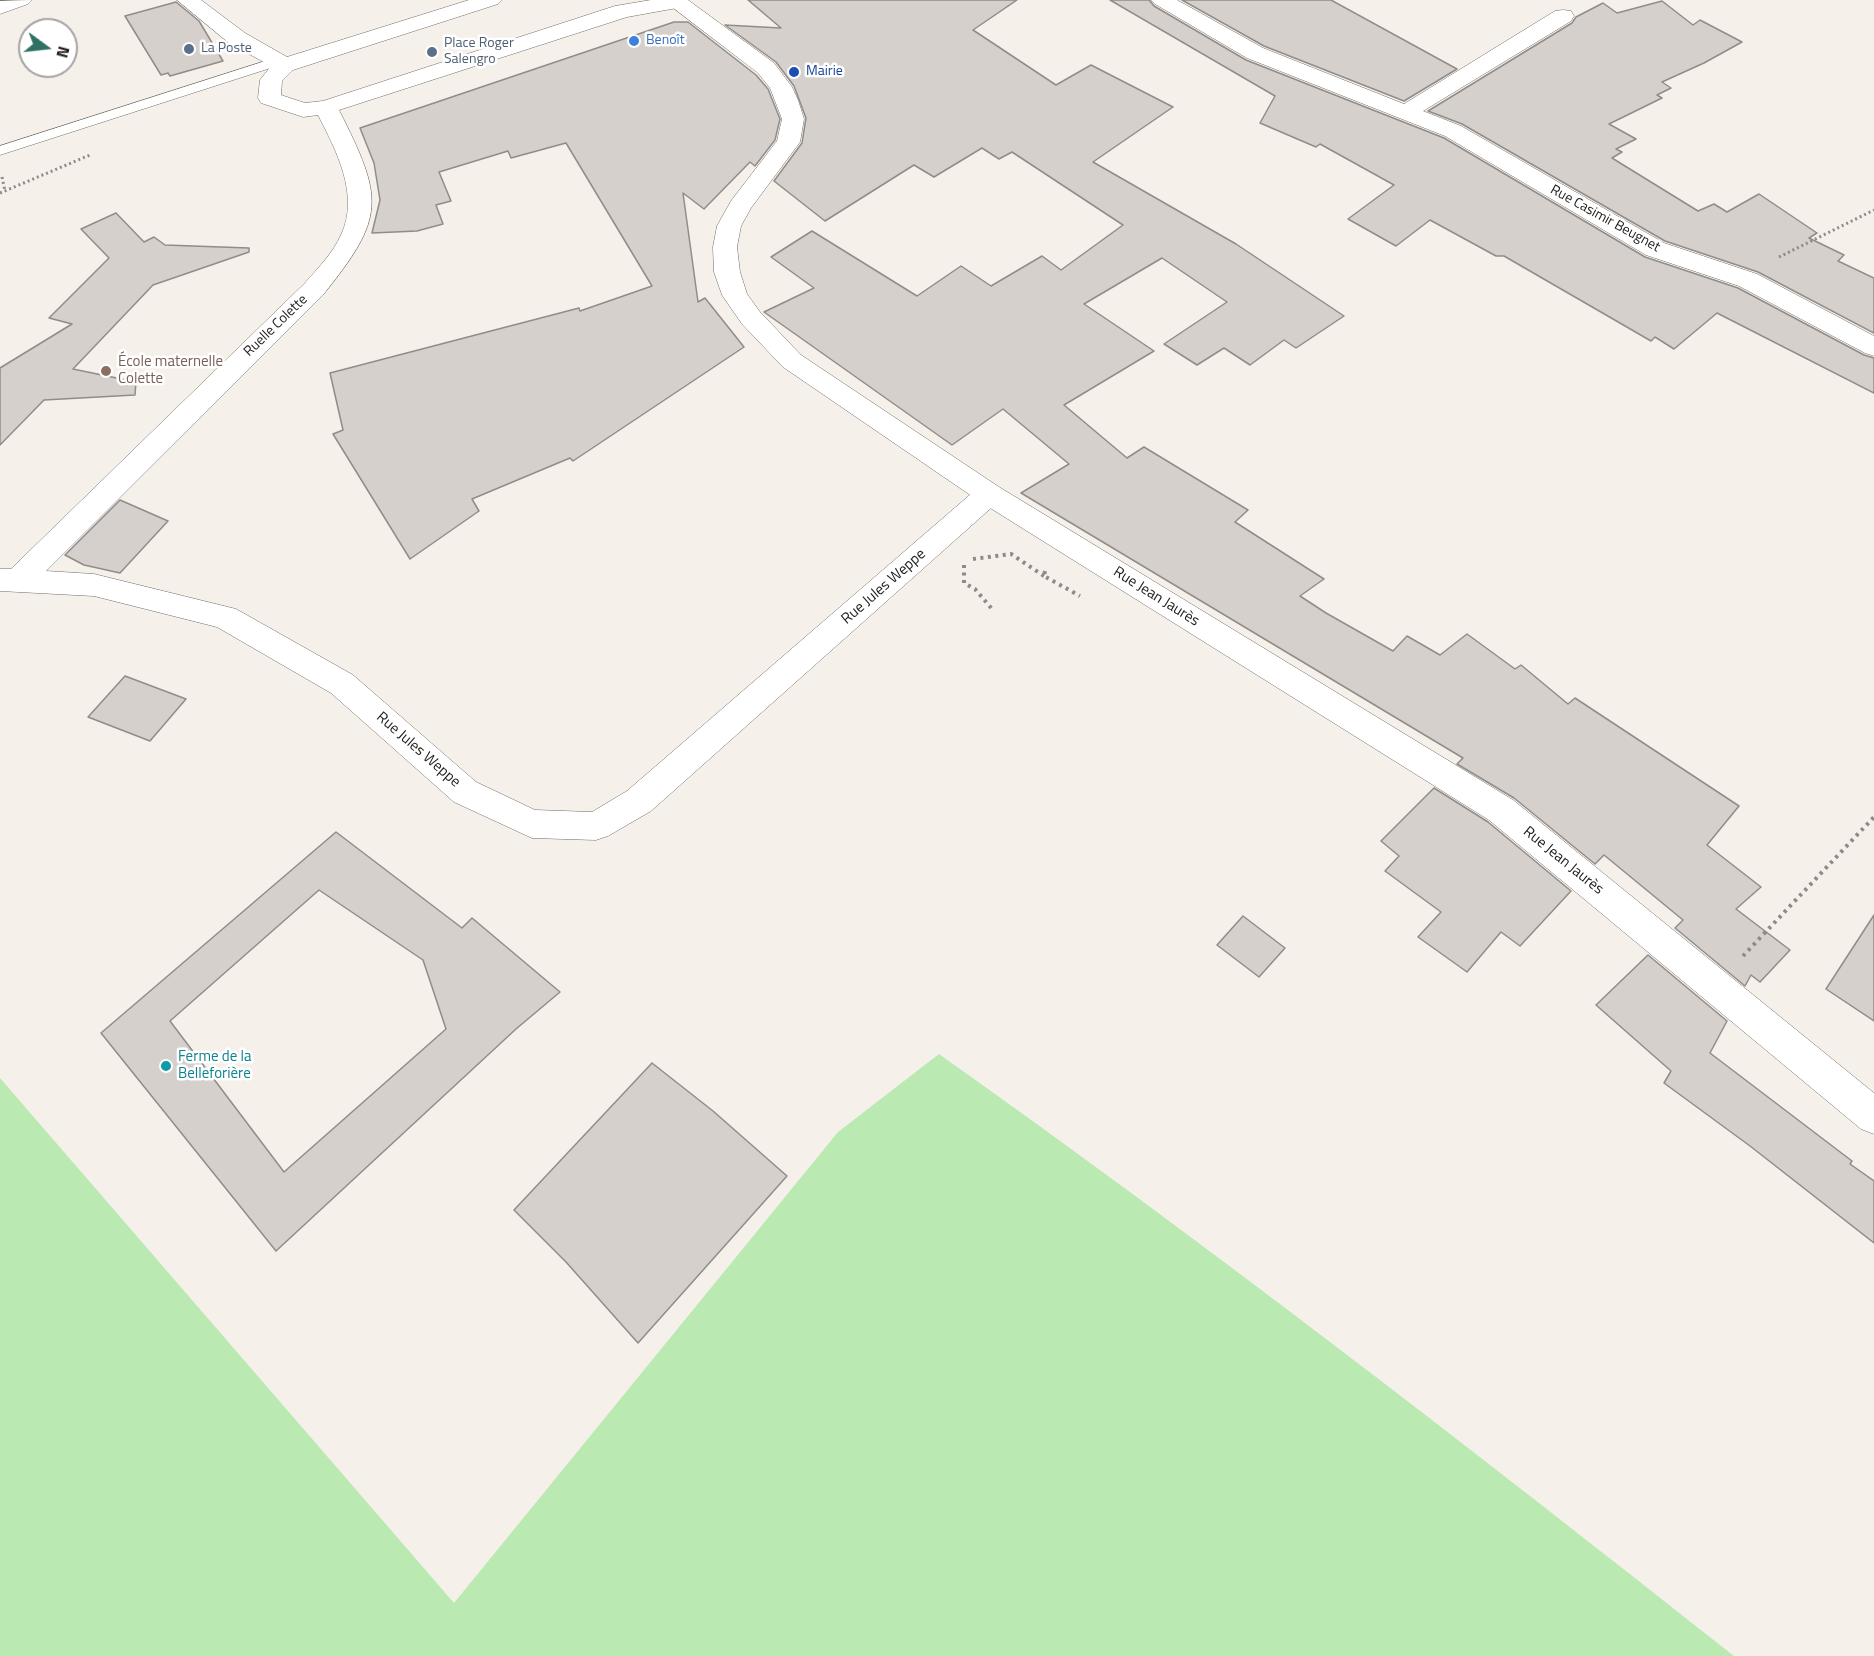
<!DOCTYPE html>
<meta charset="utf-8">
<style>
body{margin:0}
#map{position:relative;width:1874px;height:1656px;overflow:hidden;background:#f6f0eb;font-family:"Titillium Web",sans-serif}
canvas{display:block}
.north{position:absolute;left:18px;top:18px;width:60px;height:60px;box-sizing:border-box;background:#fff;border:2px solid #a5a4a3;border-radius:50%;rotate:105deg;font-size:16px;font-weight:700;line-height:24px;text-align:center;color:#1d1b19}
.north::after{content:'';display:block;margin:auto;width:21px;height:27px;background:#2f7264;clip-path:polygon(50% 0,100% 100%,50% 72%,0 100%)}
</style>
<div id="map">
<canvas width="1874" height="1656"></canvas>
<div class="north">N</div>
</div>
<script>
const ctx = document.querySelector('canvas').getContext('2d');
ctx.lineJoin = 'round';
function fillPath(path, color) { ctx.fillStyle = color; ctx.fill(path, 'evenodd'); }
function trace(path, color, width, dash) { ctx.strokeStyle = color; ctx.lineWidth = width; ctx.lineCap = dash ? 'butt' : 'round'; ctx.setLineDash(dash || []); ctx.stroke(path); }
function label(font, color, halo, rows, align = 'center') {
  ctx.font = font + ' "Titillium Web",sans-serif'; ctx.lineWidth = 5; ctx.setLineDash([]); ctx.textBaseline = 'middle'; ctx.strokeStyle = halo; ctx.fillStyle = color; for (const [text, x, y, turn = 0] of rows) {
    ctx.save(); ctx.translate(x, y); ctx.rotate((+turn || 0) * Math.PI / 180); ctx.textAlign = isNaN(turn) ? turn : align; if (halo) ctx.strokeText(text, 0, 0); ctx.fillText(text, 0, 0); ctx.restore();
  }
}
fillPath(new Path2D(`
 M939 1054C1210 1246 1473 1450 1734 1656H0V1078L454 1603 838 1132Z`), '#bae9b2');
const building = new Path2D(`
 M748 0H1017L973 30 1056 85 1091 65 1173 107 1093 162 1236 244 1344 316 1296 348 1284 340 1250 365 1224 348 1197 365 1164 344 1227 302 1162 258 1084 304 1154 351 1064 405 1127 458 1144 447 1248 510 1235 522 1324 579 1300 596 1326 613 1393 651 1407 636 1440 655 1467 634 1515 669 1521 665 1568 704 1575 698 1739 806 1707 845 1761 887 1736 909 1790 950 1760 982 1751 975 1745 986 1675 928 1683 920 1604 855 1595 864 1514 798 1457 764 1463 758 1021 493 1069 464 1003 409 952 445 764 312 814 288 771 257 812 231 917 296 961 266 991 286 1042 256 1061 270 1123 225 1012 152 999 159 982 148 934 177 914 165 825 221 774 181 802 143 806 118 794 86 776 62 725 25 781 28Z
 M1110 0H1149L1154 6 1246 60 1444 138 1645 257 1738 288 1864 355 1874 358V393L1717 313 1674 349 1655 337 1651 341 1504 256H1496L1430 220 1396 246 1348 219 1394 185 1320 144 1316 147 1260 123 1275 96Z
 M1182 0H1331L1457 69 1404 101 1264 46Z
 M1662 1 1693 25 1700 20 1742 42 1704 63 1662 82 1671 88 1657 95 1662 98 1609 124 1636 139 1616 149 1622 152 1612 158 1698 211 1714 204 1727 212 1759 194 1817 233 1809 238 1844 255 1838 261 1874 278V333L1758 272 1665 241 1462 124 1428 111 1572 23 1576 17 1603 3 1617 13Z
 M176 2 199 21 223 61 170 76 168 73 161 75 125 16Z
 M674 22H688L756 75 768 89 780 119 775 140 755 166 750 162 704 209 683 193 698 302 705 298 744 347 573 461 570 458 472 499 479 511 410 559 333 434 343 430 330 373 579 308 580 311 652 286 566 143 511 158 508 151 439 172 451 201 436 205 443 224 417 231 372 233 380 200 374 163 360 128Z
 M116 213 144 242 154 237 165 245 249 248V252L153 285 73 369 136 382 135 395 44 400 0 445V368L72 324 49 318 109 258 81 229Z
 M120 500 168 521 120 573 84 565 65 555Z
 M125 676 186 699 150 741 88 717Z
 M1434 788 1488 822 1571 891 1520 946 1501 932 1467 972 1418 937 1441 912 1385 871 1399 856 1381 841Z
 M336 832 462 928 472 918 560 992 516 1029 276 1251 101 1033ZM319 890 423 960 446 1029 284 1172 170 1021Z
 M1874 915V1021L1826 989Z
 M1243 916 1285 948 1259 977 1217 945Z
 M1648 955 1727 1021 1710 1053 1852 1161 1850 1164 1874 1181V1243L1750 1146 1664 1083 1671 1071 1596 1005Z
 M652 1063 713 1111 787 1176 638 1343 566 1262 514 1210Z`);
fillPath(building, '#d5d0cb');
trace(building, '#928c88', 1.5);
const lane = new Path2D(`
 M278 57 285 61 283 64 0 155V146Z`);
const street = new Path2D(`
 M32 0 28 4 0 14V1Z
 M177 0H201L245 33 287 57 469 0H502L498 4 293 70 282 81 281 95 305 103 323 101 615 6 651 0H686L688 2 684 6 677 8 627 17 339 110C384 199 386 217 323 295L46 571 94 574 236 609 353 675 476 782 535 810 592 812 627 791 979 487 989 484 999 487 1003 494 999 501 651 811 608 836 596 840 532 838 454 802 331 693 217 627 94 596 0 591V569H11L305 283C318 268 333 253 341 235 360 195 336 150 318 115L303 117 261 103 258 98 260 80 271 66 229 43Z
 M1151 0H1177L1263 48 1404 104 1555 11 1563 10 1571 11 1574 16 1571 21 1423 111 1461 126 1664 243 1757 274 1874 336V356L1865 353 1739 286 1646 255 1445 136 1247 58 1155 4Z`);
const secondary = new Path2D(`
 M663 0H688L774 63 792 87 798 100 804 119 800 142 751 208 741 226 737 247 740 272 747 294 760 312 801 355 999 487 1513 800 1874 1093V1134L1861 1129 1489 820 979 501 783 367 742 324 722 295 714 272 713 247 717 226 731 201 777 141 782 119 770 88 758 73Z`);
trace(lane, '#726d69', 1);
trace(street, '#726d69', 1);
trace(secondary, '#726d69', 1);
trace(new Path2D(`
 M2 177 5 191
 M0 193 90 155
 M1779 257 1874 210`), '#8e8a86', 3, [2, 3]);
trace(new Path2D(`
 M973 559 1011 554 1044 576
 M964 565V583L975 589 992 609
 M1045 571 1044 576 1080 596
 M1743 956 1874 817`), '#8e8a86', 4, [3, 4.5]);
fillPath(lane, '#fff');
fillPath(street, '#fff');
fillPath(secondary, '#fff');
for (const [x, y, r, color] of [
 [634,41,6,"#3f7fe0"],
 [189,49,6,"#5c6f8a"],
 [432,52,6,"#5c6f8a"],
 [794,72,6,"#1a4fb4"],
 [106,371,6,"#8d6e63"],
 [166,1066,6,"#0f9aa8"]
]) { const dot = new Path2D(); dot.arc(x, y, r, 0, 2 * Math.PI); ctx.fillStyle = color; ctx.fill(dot); trace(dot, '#fff', 2); }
label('14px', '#366cbe', '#fff', [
 ["Benoît",646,41]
], 'left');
label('14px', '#4e5e75', '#fff', [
 ["Place Roger",444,44],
 ["Salengro",444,60],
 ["La Poste",201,49]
], 'left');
label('14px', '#164399', '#fff', [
 ["Mairie",806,72]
], 'left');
label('14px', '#1d1b19', '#fff', [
 ["Rue Casimir Beugnet",1605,219,29],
 ["Ruelle Colette",276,326,-44]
]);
label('15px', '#785e54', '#fff', [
 ["École maternelle",118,362],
 ["Colette",118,379]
], 'left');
label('15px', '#1d1b19', '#fff', [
 ["Rue Jules Weppe",884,587,-41],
 ["Rue Jean Jaurès",1156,597,32],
 ["Rue Jules Weppe",418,750,41],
 ["Rue Jean Jaurès",1563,861,39]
]);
label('15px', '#0d838f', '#fff', [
 ["Ferme de la",178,1057],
 ["Belleforière",178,1074]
], 'left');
</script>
